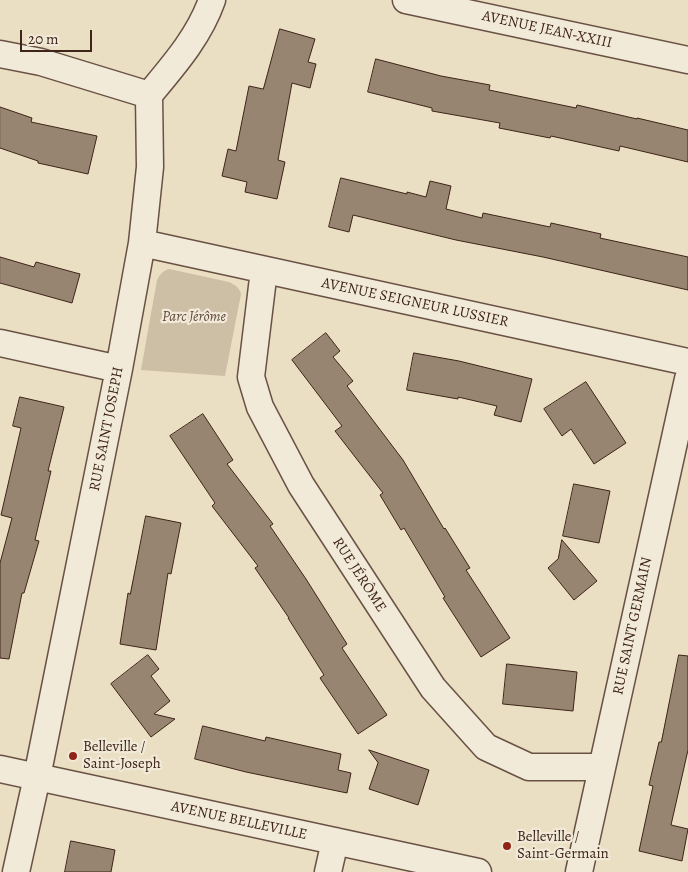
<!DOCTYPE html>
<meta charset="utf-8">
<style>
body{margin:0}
#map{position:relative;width:688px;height:872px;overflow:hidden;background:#eadec3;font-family:Alegreya,serif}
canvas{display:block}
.scale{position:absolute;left:20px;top:30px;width:72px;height:22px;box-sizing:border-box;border:2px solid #3e2419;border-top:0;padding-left:6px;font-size:15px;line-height:18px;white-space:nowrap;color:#3e2419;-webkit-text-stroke:4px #f1ead8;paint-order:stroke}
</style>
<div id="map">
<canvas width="688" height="872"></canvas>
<div class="scale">20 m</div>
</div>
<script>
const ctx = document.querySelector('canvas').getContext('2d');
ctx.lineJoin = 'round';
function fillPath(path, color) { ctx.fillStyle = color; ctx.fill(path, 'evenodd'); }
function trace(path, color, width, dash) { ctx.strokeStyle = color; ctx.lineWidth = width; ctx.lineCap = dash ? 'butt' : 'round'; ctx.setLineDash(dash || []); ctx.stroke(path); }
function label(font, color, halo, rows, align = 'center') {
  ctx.font = font + ' Alegreya,serif'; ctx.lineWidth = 4.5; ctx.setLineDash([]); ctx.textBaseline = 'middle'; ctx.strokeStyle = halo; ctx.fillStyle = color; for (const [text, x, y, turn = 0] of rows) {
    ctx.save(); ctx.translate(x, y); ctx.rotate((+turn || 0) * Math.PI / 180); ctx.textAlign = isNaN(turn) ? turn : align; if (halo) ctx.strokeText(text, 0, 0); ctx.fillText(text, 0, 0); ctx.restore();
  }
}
fillPath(new Path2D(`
 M169 269 229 282C235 285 239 287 241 294L225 376 141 370 157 280C160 274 163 271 169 269Z`), '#cdbea6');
const building = new Path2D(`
 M280 29 315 39 308 62 316 64 310 88 292 83 278 160 285 162 277 199 245 192 247 182 222 176 228 149 236 151 249 86 263 89Z
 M376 59 441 76 490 85 489 90 576 108 577 105 637 119V118L688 130V162L620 146 619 151 551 136 550 138 499 128 500 123 432 111V108L368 92Z
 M0 107 32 118 31 122 97 136 88 174 38 163V161L0 148Z
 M341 178 407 194V192L426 197 430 181 451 186 446 209 482 218 483 213 550 227 551 223 601 234 600 238 688 257V290L543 257 456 240 353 215 349 232 329 227Z
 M0 257 34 267 36 262 80 274 72 303 0 283Z
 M326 333 340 351 333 357 353 381 347 386 403 460 444 529 445 528 470 568 466 570 510 638 481 657 443 598 445 597 404 528 401 530 380 495 383 493 335 431 342 426 292 360Z
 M414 353 459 361 532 379 521 422 494 415 497 406 458 397V399L407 390Z
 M586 382 626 443 594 464 571 429 562 436 544 409Z
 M20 397 64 407 48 471H51L35 540 39 541 24 593H22L9 659 0 658V563L12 518 1 515 21 428 13 426Z
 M203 414 233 460 227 464 273 524 270 526 306 579 347 644 342 648 387 715 358 734 320 678 324 675 288 618H289L255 568 258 566 212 506 215 503 170 436Z
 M574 484 610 491 599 543 563 536Z
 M146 516 181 523 171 574 168 573 156 650 120 644 128 593 130 594Z
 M562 540 597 581 574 600 548 568 558 559Z
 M148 655 159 669 151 676 170 701 154 714 175 719 151 737 111 684Z
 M679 655 688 656V750L671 825 688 829 682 861 639 851 653 786 649 785 659 742H661Z
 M507 664 577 672 573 711 503 704Z
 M203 726 265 741 266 737 341 754 338 770 351 773 347 793 246 772 195 759Z
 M369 750 429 770 418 805 369 789 378 763Z
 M71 841 115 850 111 872H65Z`);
fillPath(building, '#978571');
trace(building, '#3e2419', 1);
const minor = new Path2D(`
 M406 0 688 60
 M0 54 41 62 149 95
 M142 243 688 362
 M264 270 251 377 260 407 301 485 433 688 486 747 529 767H602
 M0 343 119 369
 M0 769 478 872
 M16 872 37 777 119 369 142 243 150 167 149 95C173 66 199 37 212 0
 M328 872 335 841
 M579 872 688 379`);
trace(minor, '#695244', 29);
trace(minor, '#f1ead8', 26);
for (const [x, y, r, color] of [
 [73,756,5,"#8f2418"],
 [507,846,5,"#8f2418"]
]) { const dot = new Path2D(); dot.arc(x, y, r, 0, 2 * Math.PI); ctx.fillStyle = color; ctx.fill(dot); trace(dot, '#f1ead8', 2); }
label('15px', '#3e2419', '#f1ead8', [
 ["AVENUE JEAN-XXIII",547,30,12],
 ["AVENUE SEIGNEUR LUSSIER",415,303,12],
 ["RUE SAINT JOSEPH",107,429,-79],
 ["RUE JÉRÔME",359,575,57],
 ["RUE SAINT GERMAIN",633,626,-78],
 ["AVENUE BELLEVILLE",239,821,12]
]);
label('italic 15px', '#624a3c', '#f1ead8', [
 ["Parc Jérôme",194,317]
]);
label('15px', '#3e2419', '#f1ead8', [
 ["Belleville /",83,747],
 ["Saint-Joseph",83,764],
 ["Belleville /",517,837],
 ["Saint-Germain",517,854]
], 'left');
</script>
